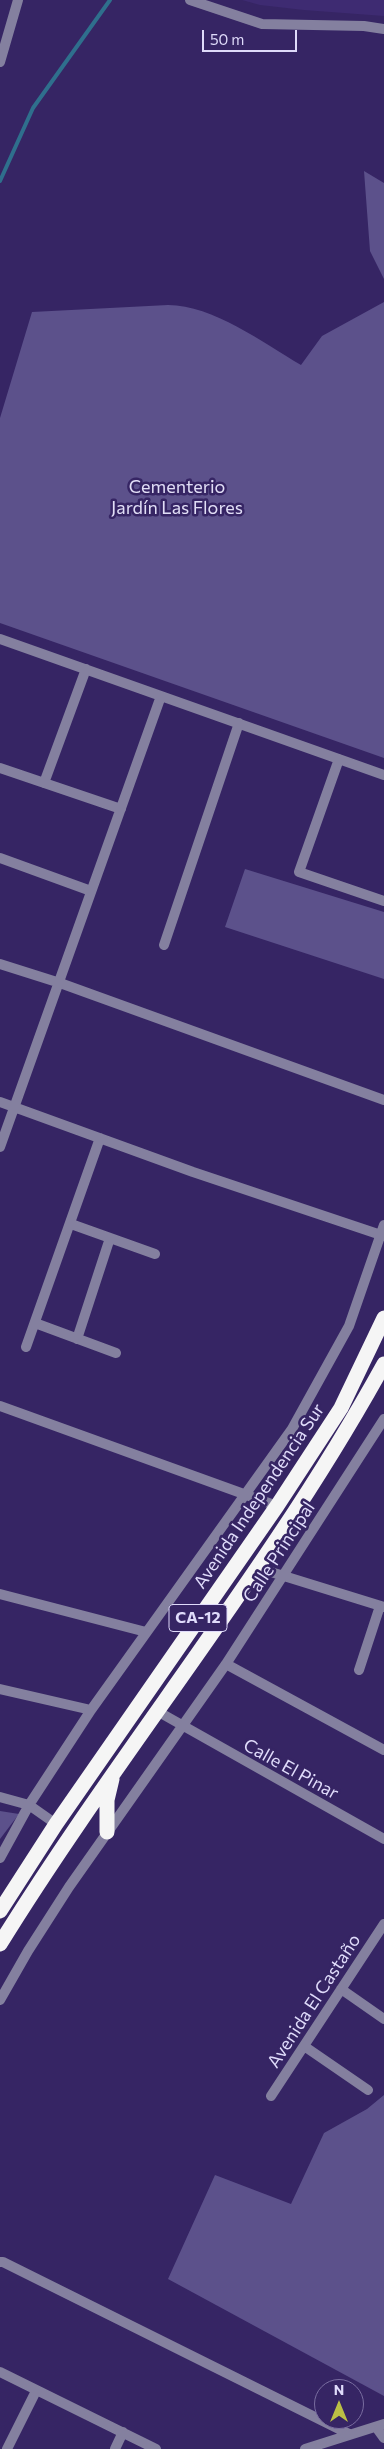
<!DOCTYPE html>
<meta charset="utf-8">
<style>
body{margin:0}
#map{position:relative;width:384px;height:2449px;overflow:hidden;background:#362564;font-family:Commissioner,sans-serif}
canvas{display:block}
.north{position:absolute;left:314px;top:2379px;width:50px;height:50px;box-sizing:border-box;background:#362564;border:1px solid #7a6ea0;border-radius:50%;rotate:0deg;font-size:14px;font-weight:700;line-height:20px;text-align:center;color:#dfdbfa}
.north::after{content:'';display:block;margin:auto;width:18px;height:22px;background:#bbc045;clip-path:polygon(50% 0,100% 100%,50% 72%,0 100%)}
.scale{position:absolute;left:202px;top:30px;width:95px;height:22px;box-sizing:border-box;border:2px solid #dfdbfa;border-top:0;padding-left:6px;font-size:15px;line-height:18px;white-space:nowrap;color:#dfdbfa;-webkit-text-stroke:4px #362564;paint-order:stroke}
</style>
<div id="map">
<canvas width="384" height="2449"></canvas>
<div class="north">N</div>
<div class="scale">50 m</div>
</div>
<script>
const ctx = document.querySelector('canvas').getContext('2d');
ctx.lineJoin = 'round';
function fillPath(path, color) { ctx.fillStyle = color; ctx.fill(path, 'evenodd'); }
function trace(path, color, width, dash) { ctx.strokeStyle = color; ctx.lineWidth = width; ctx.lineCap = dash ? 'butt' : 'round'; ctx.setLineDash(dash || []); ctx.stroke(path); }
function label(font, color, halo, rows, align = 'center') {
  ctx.font = font + ' Commissioner,sans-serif'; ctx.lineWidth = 5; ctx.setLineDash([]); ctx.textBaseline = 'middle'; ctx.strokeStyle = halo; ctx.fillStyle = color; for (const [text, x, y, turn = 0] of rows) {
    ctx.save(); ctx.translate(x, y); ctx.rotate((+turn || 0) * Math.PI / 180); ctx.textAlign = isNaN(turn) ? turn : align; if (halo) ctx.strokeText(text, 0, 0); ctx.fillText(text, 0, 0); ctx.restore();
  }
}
fillPath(new Path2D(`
 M242 0H384V16L304 10 260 5Z`), '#3e2b72');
fillPath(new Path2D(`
 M364 171 384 183V279L370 251Z
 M384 302V758L0 623V418L32 312 168 305C213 305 263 343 301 365L322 336Z
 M245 869 384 912V979L225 927Z
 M0 1811 19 1814 0 1839Z
 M384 2095V2396L168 2279 215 2175 291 2204 324 2133 367 2109Z`), '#5c518b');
trace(new Path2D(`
 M0 181 33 108 110 0`), '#2f6f8d', 4);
trace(new Path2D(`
 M190 0 262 24 364 26 384 29
 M0 62 18 0
 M0 639 384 775
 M339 759 299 872 384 901
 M0 768 121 809
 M44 783 86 669
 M0 858 91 891
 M164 945 239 723
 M0 964 60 983 384 1100
 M0 1102 193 1172 384 1236
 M0 1147 161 696
 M71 1224 155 1254
 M35 1323 116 1353
 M77 1339 110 1238
 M26 1347 100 1138
 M0 1406 277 1506
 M258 1568 384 1607
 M0 1594 146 1632
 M226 1664 384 1750
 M359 1670 380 1606
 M0 1689 91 1710
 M157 1711 384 1839
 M0 1797 29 1805 56 1824
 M0 1858 29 1805 91 1710 292 1429 349 1326 384 1225
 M341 1989 384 2019
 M0 2000 28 1951 69 1887 226 1664 384 1419
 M304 2046 368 2090
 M271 2096 384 1924
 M0 2262H3L349 2434
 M0 2372 156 2449
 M376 2427 384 2438
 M7 2449 36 2391
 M115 2449 123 2432
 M305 2449 384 2424`), '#84809f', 10);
trace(new Path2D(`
 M107 1832V1800L112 1779
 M0 1911 56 1824 277 1506 341 1408 384 1318
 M0 1944C122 1747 272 1568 384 1364`), '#f5f5f5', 15);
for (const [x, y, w] of [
 [198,1618,58]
]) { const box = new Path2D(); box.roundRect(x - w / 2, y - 13.5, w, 27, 4); ctx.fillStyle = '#362564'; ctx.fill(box); trace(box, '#dfdbfa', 1); }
label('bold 16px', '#dfdbfa', null, [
 ["CA-12",198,1618]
]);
label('18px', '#e1def6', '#362564', [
 ["Cementerio",177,487],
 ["Jardín Las Flores",177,508]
]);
label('18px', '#dfdbfa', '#362564', [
 ["Avenida Independencia Sur",259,1496,-56],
 ["Calle Principal",279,1552,-57],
 ["Calle El Pinar",291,1769,29],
 ["Avenida El Castaño",314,2001,-57]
]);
</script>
